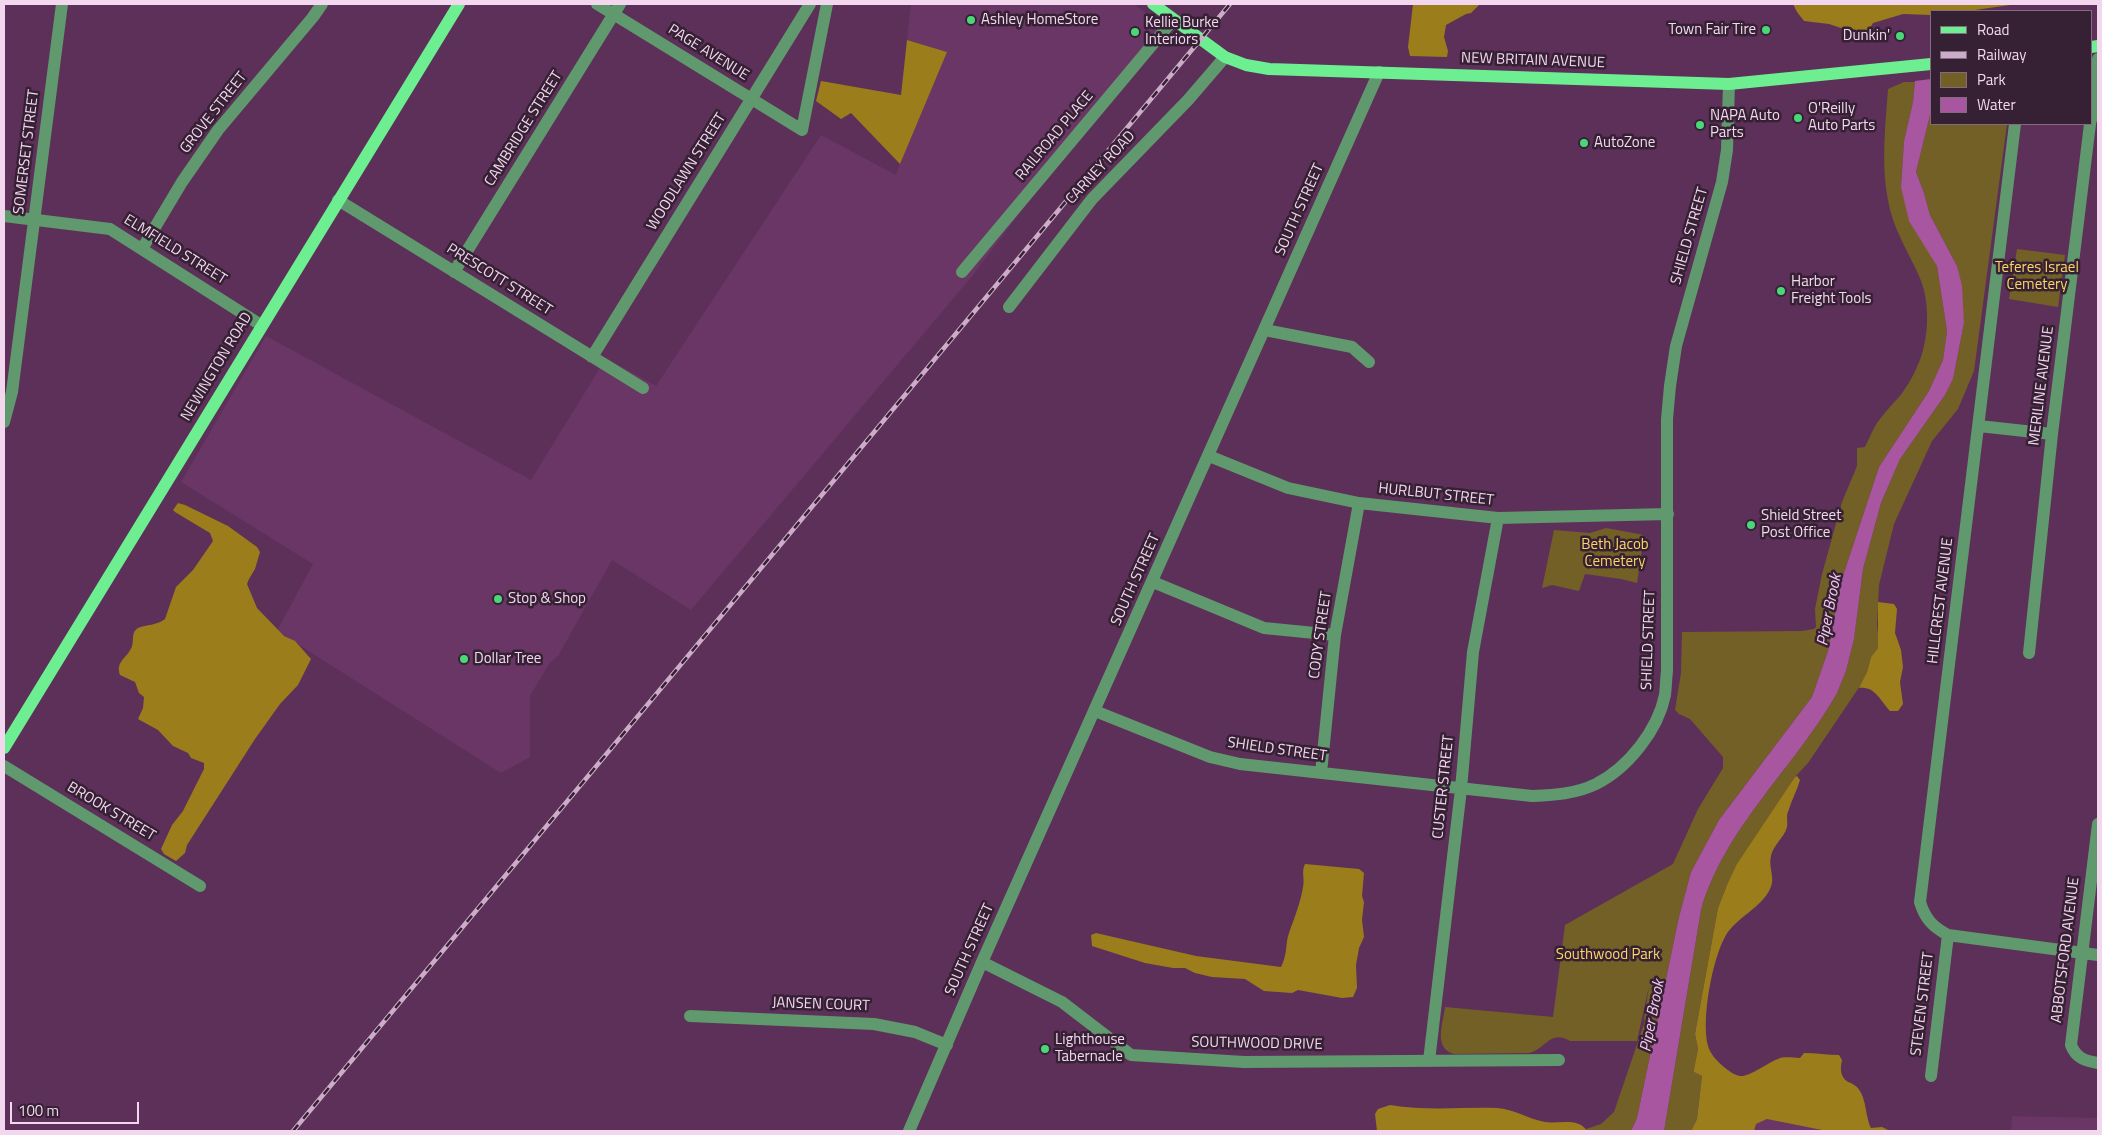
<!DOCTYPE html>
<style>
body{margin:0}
#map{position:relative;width:2102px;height:1135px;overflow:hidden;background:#5d3059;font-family:"Titillium Web",sans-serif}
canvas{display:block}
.frame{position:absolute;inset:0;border:5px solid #f3d7ef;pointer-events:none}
.legend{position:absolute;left:1930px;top:10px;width:162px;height:115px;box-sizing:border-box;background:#362134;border:1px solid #826a7f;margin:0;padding:6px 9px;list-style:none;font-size:15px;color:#f3d7ef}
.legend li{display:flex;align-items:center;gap:10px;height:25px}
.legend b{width:25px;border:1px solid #826a7f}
.scale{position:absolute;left:10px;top:1102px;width:129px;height:22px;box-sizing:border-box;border:2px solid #f3d7ef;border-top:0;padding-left:6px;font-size:15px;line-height:18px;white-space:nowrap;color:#f3d7ef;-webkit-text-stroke:4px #362134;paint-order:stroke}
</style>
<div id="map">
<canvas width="2102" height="1135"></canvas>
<div class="frame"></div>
<ul class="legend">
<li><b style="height:6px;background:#6cee91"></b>Road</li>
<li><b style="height:6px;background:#cdacc9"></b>Railway</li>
<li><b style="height:14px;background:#736026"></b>Park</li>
<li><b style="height:14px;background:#a856a0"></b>Water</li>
</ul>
<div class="scale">100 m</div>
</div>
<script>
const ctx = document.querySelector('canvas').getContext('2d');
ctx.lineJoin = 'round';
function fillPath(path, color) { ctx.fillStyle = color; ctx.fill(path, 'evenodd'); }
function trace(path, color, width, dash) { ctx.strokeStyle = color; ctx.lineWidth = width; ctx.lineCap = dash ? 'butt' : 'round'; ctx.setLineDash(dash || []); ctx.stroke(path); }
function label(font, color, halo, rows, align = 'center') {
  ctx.font = font + ' "Titillium Web",sans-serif'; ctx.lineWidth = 5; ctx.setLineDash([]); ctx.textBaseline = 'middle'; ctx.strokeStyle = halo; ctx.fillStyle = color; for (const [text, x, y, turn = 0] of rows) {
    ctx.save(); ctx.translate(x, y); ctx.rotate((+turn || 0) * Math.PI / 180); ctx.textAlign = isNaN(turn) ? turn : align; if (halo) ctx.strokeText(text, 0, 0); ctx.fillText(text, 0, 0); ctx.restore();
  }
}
fillPath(new Path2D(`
 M911 4H1134L1162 25 973 275 691 610 612 560 558 656 549 664 530 696V757L501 773 277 631 313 564 181 482 266 336 531 480 606 358 656 386 821 135 896 175 907 143 947 52 907 40Z
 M2012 1116 2098 1118V1131H2011Z
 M1767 1119 1778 1120 1827 1131H1754L1756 1124Z`), '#6a3665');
fillPath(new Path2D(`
 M1904 82H1915L1913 102 1904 141 1901 187 1937 266 1947 331 1943 360 1929 391 1879 467 1841 582 1828 651 1812 697 1719 820 1691 872 1679 917 1637 1118 1631 1131H1587L1586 1129 1601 1124 1614 1112 1645 1021 1644 1019 1649 986 1637 1041H1570C1550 1029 1546 1049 1529 1053L1454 1054C1433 1048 1443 1024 1445 1007L1553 1017 1565 925 1673 864 1698 809 1723 768V757L1690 719 1679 714 1675 710 1681 673 1682 632 1802 631 1814 629 1816 627 1815 609 1822 574 1842 502 1857 466V448L1865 447C1869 439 1872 431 1877 423 1883 414 1891 406 1899 397 1908 386 1916 371 1921 357 1929 333 1930 300 1919 276 1910 255 1897 235 1891 213 1880 172 1885 131 1888 89Z
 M1931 111V124H2007L1974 371 1958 409 1932 441 1894 524 1879 585 1877 625 1879 642 1878 648 1871 657 1867 672 1862 683 1808 763 1795 777 1727 885 1718 908 1695 1034 1698 1049 1694 1069V1072L1702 1076 1697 1119 1691 1131H1664L1701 910C1724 828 1796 766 1837 693L1846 671 1854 639 1863 569 1881 503 1900 459 1945 395 1953 379 1964 323 1957 266 1930 215 1924 193 1916 172Z
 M2017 249 2065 255 2058 307 2009 299Z
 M1606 528 1644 535 1637 583 1621 579 1585 574 1579 591 1552 585 1542 588 1554 530 1590 533Z`), '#736026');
fillPath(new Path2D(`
 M1413 4H1480L1471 13 1466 14 1446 25 1444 37 1448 51 1447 57 1410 56 1408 47Z
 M1793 4H2017L1968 11H1931V15L1903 14 1873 23 1867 33 1862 35 1829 24 1804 21 1797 12Z
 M907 40 947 52 900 164 851 113 841 119 816 101 821 81 901 95Z
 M178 503 185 505 228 526 257 547 260 552 255 569 249 579 247 584 257 608 284 636 295 641 311 659 298 685 280 704 255 739 187 845 185 853 176 861 164 854 161 849 172 825 183 811 204 769V763L191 758 188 753 173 746 158 730 138 719 143 708 144 697 139 693 135 682 120 675C115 661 128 658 132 646 134 640 131 632 138 628 147 624 156 626 165 619L176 587 193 570 213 541 210 533 175 512 173 510Z
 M1878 602 1894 604 1897 609 1895 633 1901 650 1903 667 1900 682 1903 704 1898 711H1890C1881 701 1874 685 1859 688L1867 672 1871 657 1878 648Z
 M1797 776 1800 780C1797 791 1791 801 1788 812 1786 816 1788 822 1787 827 1784 838 1773 845 1771 856 1768 868 1776 878 1770 889 1761 908 1737 917 1726 935 1712 959 1701 1020 1708 1046 1711 1055 1717 1061 1724 1067 1729 1071 1734 1075 1740 1076 1750 1077 1767 1063 1778 1059 1784 1056 1793 1058 1800 1058L1804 1053C1816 1053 1828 1055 1839 1055L1842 1060C1841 1065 1840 1070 1842 1075 1845 1083 1852 1082 1857 1087 1867 1098 1865 1116 1871 1128L1882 1127 1890 1131H1827L1767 1119 1756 1124 1754 1131H1691L1697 1119 1702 1076 1694 1072V1069L1698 1049 1695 1034 1718 908 1727 885 1737 864 1795 777Z
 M1305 864 1359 869 1364 873 1362 896 1364 902 1362 920 1364 937 1359 948 1356 965 1357 988 1353 997 1342 998 1298 990 1292 993 1264 991 1245 979 1212 977 1195 973 1185 968H1173L1145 963 1092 946 1091 935 1096 933 1196 956 1281 967C1288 953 1285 944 1289 933 1294 919 1301 901 1303 887 1305 879 1301 872 1305 864Z
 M1390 1105C1426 1111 1461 1107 1497 1108 1514 1109 1528 1119 1545 1122 1558 1124 1579 1117 1587 1131H1377L1375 1114 1378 1109Z`), '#9b7d1b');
fillPath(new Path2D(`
 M1931 79V111L1916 172 1924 193 1930 215 1957 266 1962 286 1964 323 1953 379 1945 395 1900 459 1881 503 1863 569 1854 639 1846 671 1837 693C1796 766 1724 828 1701 910L1664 1131H1631L1637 1118 1679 917 1691 872 1719 820 1812 697 1828 651 1841 582 1879 467 1929 391 1943 360 1947 331 1937 266 1909 221 1901 187 1904 141 1913 102 1915 81Z`), '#a856a0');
trace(new Path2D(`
 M597 4 802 130 827 4
 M2091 120 2098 59
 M2015 124 1920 902C1925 919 1933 927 1948 935L2098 955
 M338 200 643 388
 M4 216 110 229 261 325
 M142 249 182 182 218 130 313 17 322 4
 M454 272 620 4
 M962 272 1173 20
 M1009 307 1092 199 1188 100 1225 57
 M1265 330 1352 347 1369 362
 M592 357 810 4
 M4 422 12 392 62 4
 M1979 426 2052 434
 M1209 456 1288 488 1359 503 1498 518 1668 514
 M1153 582 1264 628 1335 635
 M2029 653 2052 434 2090 124
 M1095 711 1210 757 1240 764 1532 796C1553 795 1576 794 1596 784 1628 768 1658 730 1665 695 1666 687 1666 679 1667 671V419L1670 386 1676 346 1722 182 1727 150 1729 84
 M4 766 200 886
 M1321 773 1335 635 1359 503
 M2098 824 2071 1045C2076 1058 2085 1061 2098 1063
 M982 962 1062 1002 1131 1055 1244 1062 1559 1060
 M690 1016 874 1024 915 1032 947 1045
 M1429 1061 1461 789 1473 652 1498 518
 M1931 1076 1948 935
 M909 1131 982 962 1379 72`), '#5f996d', 12);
trace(new Path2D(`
 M1153 4 1225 57 1246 65 1269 69 1729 84 1931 64
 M2091 47 2098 46
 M4 748 459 4`), '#6cee91', 12);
const rail = new Path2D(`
 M293 1131 1230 4`);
trace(rail, '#cdacc9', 4.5);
trace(rail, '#362134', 2.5, [8]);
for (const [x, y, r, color] of [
 [971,20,5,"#49d778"],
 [1766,30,5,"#49d778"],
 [1135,32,5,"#49d778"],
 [1900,36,5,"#49d778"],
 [1798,118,5,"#49d778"],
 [1700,125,5,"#49d778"],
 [1584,143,5,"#49d778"],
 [1781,291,5,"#49d778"],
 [1751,525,5,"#49d778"],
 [498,599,5,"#49d778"],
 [464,659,5,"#49d778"],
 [1045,1049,5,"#49d778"]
]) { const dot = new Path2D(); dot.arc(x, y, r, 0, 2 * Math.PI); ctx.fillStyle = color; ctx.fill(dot); trace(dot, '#362134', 2); }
label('15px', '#f3d7ef', '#362134', [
 ["Ashley HomeStore",981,20],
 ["Kellie Burke",1145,23],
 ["Interiors",1145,40],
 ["Town Fair Tire",1756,30,"right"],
 ["Dunkin'",1890,36,"right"],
 ["O'Reilly",1808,109],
 ["Auto Parts",1808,126],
 ["NAPA Auto",1710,116],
 ["Parts",1710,133],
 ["AutoZone",1594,143],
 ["Harbor",1791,282],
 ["Freight Tools",1791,299],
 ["Shield Street",1761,516],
 ["Post Office",1761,533],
 ["Stop & Shop",508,599],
 ["Dollar Tree",474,659],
 ["Lighthouse",1055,1040],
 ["Tabernacle",1055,1057]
], 'left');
label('15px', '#f3d7ef', '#362134', [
 ["PAGE AVENUE",708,53,32],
 ["NEW BRITAIN AVENUE",1533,61,2],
 ["GROVE STREET",214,113,-52],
 ["CAMBRIDGE STREET",524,129,-58],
 ["RAILROAD PLACE",1055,136,-50],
 ["SOMERSET STREET",27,152,-83],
 ["CARNEY ROAD",1101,168,-47],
 ["WOODLAWN STREET",687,172,-58],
 ["SOUTH STREET",1300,210,-66],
 ["SHIELD STREET",1690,236,-74],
 ["ELMFIELD STREET",175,250,32],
 ["PRESCOTT STREET",499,280,32],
 ["NEWINGTON ROAD",217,367,-59],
 ["MERILINE AVENUE",2042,386,-83],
 ["HURLBUT STREET",1436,495,6],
 ["SOUTH STREET",1136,580,-66],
 ["HILLCREST AVENUE",1941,601,-83],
 ["CODY STREET",1321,635,-82],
 ["SHIELD STREET",1649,640,-88],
 ["SHIELD STREET",1277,750,8],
 ["CUSTER STREET",1444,787,-84],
 ["BROOK STREET",111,812,31],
 ["SOUTH STREET",970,950,-66],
 ["ABBOTSFORD AVENUE",2066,950,-83],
 ["STEVEN STREET",1923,1004,-83],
 ["JANSEN COURT",821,1005,2],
 ["SOUTHWOOD DRIVE",1257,1044,1]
]);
label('15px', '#fcd664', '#362134', [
 ["Teferes Israel",2037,268],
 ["Cemetery",2037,285],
 ["Beth Jacob",1615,545],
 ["Cemetery",1615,562],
 ["Southwood Park",1608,955]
]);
label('italic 16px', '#f4c9ee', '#362134', [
 ["Piper Brook",1830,610,-79],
 ["Piper Brook",1653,1016,-79]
]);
</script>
